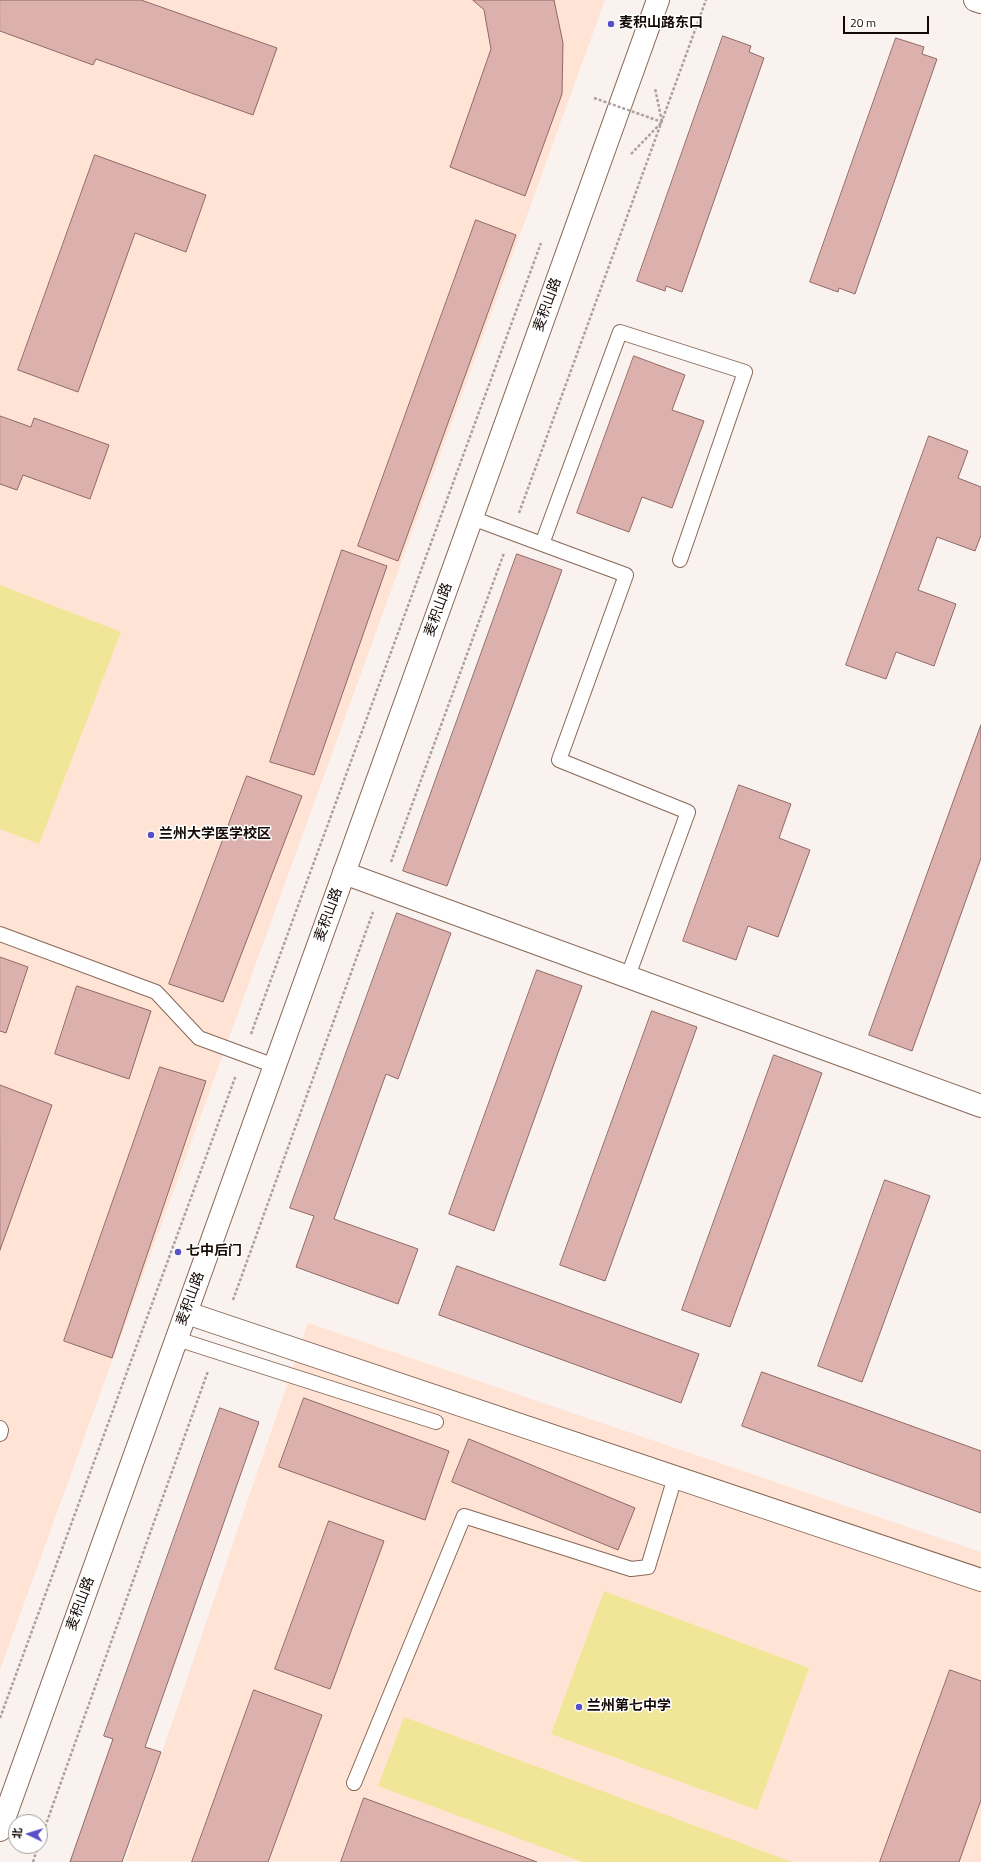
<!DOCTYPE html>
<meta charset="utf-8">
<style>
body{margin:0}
#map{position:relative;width:981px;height:1862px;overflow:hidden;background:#faf2ee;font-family:"Titillium Web","Noto Sans SC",sans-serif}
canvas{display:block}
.north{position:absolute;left:8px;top:1814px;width:40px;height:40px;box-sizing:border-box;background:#fff;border:1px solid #a19c9b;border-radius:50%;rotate:274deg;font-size:11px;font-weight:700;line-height:16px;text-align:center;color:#140804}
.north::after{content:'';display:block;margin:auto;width:14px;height:18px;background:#594fc7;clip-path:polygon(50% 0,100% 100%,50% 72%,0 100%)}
.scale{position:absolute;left:843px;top:16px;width:86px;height:18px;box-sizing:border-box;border:2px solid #140804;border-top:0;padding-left:5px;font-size:12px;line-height:14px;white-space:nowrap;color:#140804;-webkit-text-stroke:3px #fff;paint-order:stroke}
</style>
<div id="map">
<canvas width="981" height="1862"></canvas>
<div class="north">北</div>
<div class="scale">20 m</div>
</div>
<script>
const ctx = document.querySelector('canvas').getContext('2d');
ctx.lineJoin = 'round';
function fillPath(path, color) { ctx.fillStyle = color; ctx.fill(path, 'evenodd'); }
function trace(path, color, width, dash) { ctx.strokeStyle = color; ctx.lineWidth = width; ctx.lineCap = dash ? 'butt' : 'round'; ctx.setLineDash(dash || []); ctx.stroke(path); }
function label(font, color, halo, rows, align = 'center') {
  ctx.font = font + ' "Titillium Web","Noto Sans SC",sans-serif'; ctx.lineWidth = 3; ctx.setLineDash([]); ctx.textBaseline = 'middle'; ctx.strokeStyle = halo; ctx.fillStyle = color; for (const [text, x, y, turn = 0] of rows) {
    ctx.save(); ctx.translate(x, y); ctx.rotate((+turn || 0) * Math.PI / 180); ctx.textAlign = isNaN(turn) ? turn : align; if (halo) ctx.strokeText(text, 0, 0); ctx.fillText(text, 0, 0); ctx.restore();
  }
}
fillPath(new Path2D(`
 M0 0H605L0 1670Z
 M308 1323 981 1552V1862L125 1861Z`), '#ffe4d5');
fillPath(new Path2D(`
 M0 585 121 632 39 844 0 829Z
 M604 1591 809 1668 757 1810 551 1734Z
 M404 1717 792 1862H582L378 1786Z`), '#f1e698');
const building = new Path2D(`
 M0 0H141L277 48 253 115 96 59 93 65 0 31Z
 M473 0H554L563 43 562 94 525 196 450 167 491 49 484 10Z
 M723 36 751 46 749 52 764 58 682 292 666 286 665 291 637 281Z
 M896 38 924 47 922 54 937 59 855 294 839 288 838 292 810 282Z
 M95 155 206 195 186 252 135 233 78 392 18 370Z
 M476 220 516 235 398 561 358 546Z
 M634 356 685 375 672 410 704 421 672 508 642 497 629 532 577 513Z
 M0 416 31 427 34 418 109 445 90 499 23 475 17 490 0 484Z
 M929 436 968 451 958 478 981 487V535L975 551 937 537 918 590 956 604 934 666 896 652 886 679 846 665Z
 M342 550 387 566 314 775 270 762Z
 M517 554 562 570 447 886 403 871Z
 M981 725V858L912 1051 869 1035Z
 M247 776 302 796 223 1002 169 984Z
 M739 785 791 804 779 838 810 850 778 937 748 926 736 960 683 941Z
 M397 913 451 933 398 1079 386 1074 334 1219 418 1249 398 1304 296 1267 314 1216 290 1208Z
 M0 957 28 967 6 1033 0 1031Z
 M537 970 582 986 494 1231 449 1214Z
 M77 986 151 1011 129 1079 55 1054Z
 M652 1011 697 1027 605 1281 560 1265Z
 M774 1055 822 1073 730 1327 682 1310Z
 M160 1067 206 1081 112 1358 64 1341Z
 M0 1085 52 1105 0 1250Z
 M885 1180 930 1196 862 1382 818 1366Z
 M457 1266 699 1354 681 1403 439 1315Z
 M762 1372 981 1451V1513L742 1426Z
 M304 1398 449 1451 425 1520 279 1467Z
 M220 1408 259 1422 145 1747 161 1752 122 1862H70L113 1739 104 1736Z
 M469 1439 635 1508 618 1550 452 1482Z
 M329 1521 384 1541 330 1689 275 1669Z
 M950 1670 981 1681V1800L959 1862H880Z
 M254 1690 322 1715 268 1862H192Z
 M364 1798 537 1862H341Z`);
fillPath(building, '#dcb1ad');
trace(building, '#906966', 1);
const lane = new Path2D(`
 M472 518 542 544
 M0 934 156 992 199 1038 275 1066
 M628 976 688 812 559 760 626 575 542 544 620 332 745 372 680 560
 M177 1339 436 1422
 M0 1428 1 1430 0 1434
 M354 1783 464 1516 631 1569 648 1567 675 1477`);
const street = new Path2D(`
 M344 873 981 1106
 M187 1313 981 1580`);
const secondary = new Path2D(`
 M975 0 981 2
 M0 1830 658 0`);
trace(lane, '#886756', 16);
trace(street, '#886756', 24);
trace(secondary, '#886756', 24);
trace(new Path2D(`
 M631 154 662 122 655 88
 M519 513 706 0
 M391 862 504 553
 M251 1034 541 243
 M233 1300 373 912
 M0 1718 236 1075
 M40 1841 208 1371
 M33 1862 38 1846`), '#aba19d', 2.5, [3, 2]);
trace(lane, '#fff', 14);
trace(street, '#fff', 22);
trace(secondary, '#fff', 22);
trace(new Path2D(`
 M594 98 662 122`), '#aba19d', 2.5, [3, 2]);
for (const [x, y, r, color] of [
 [611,24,4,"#594fc7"],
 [151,835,4,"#594fc7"],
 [178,1252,4,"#594fc7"],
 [579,1707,4,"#594fc7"]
]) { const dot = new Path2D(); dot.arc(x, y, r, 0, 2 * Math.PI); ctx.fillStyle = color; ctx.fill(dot); trace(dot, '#fff', 1.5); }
label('bold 14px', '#140804', '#fff', [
 ["麦积山路东口",619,24],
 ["兰州大学医学校区",159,835],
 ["七中后门",186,1252],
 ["兰州第七中学",587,1707]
], 'left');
label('14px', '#140804', '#fff', [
 ["麦积山路",548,305,-70],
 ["麦积山路",439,610,-70],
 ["麦积山路",329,915,-70],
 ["麦积山路",191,1299,-70],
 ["麦积山路",81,1604,-70]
]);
</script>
